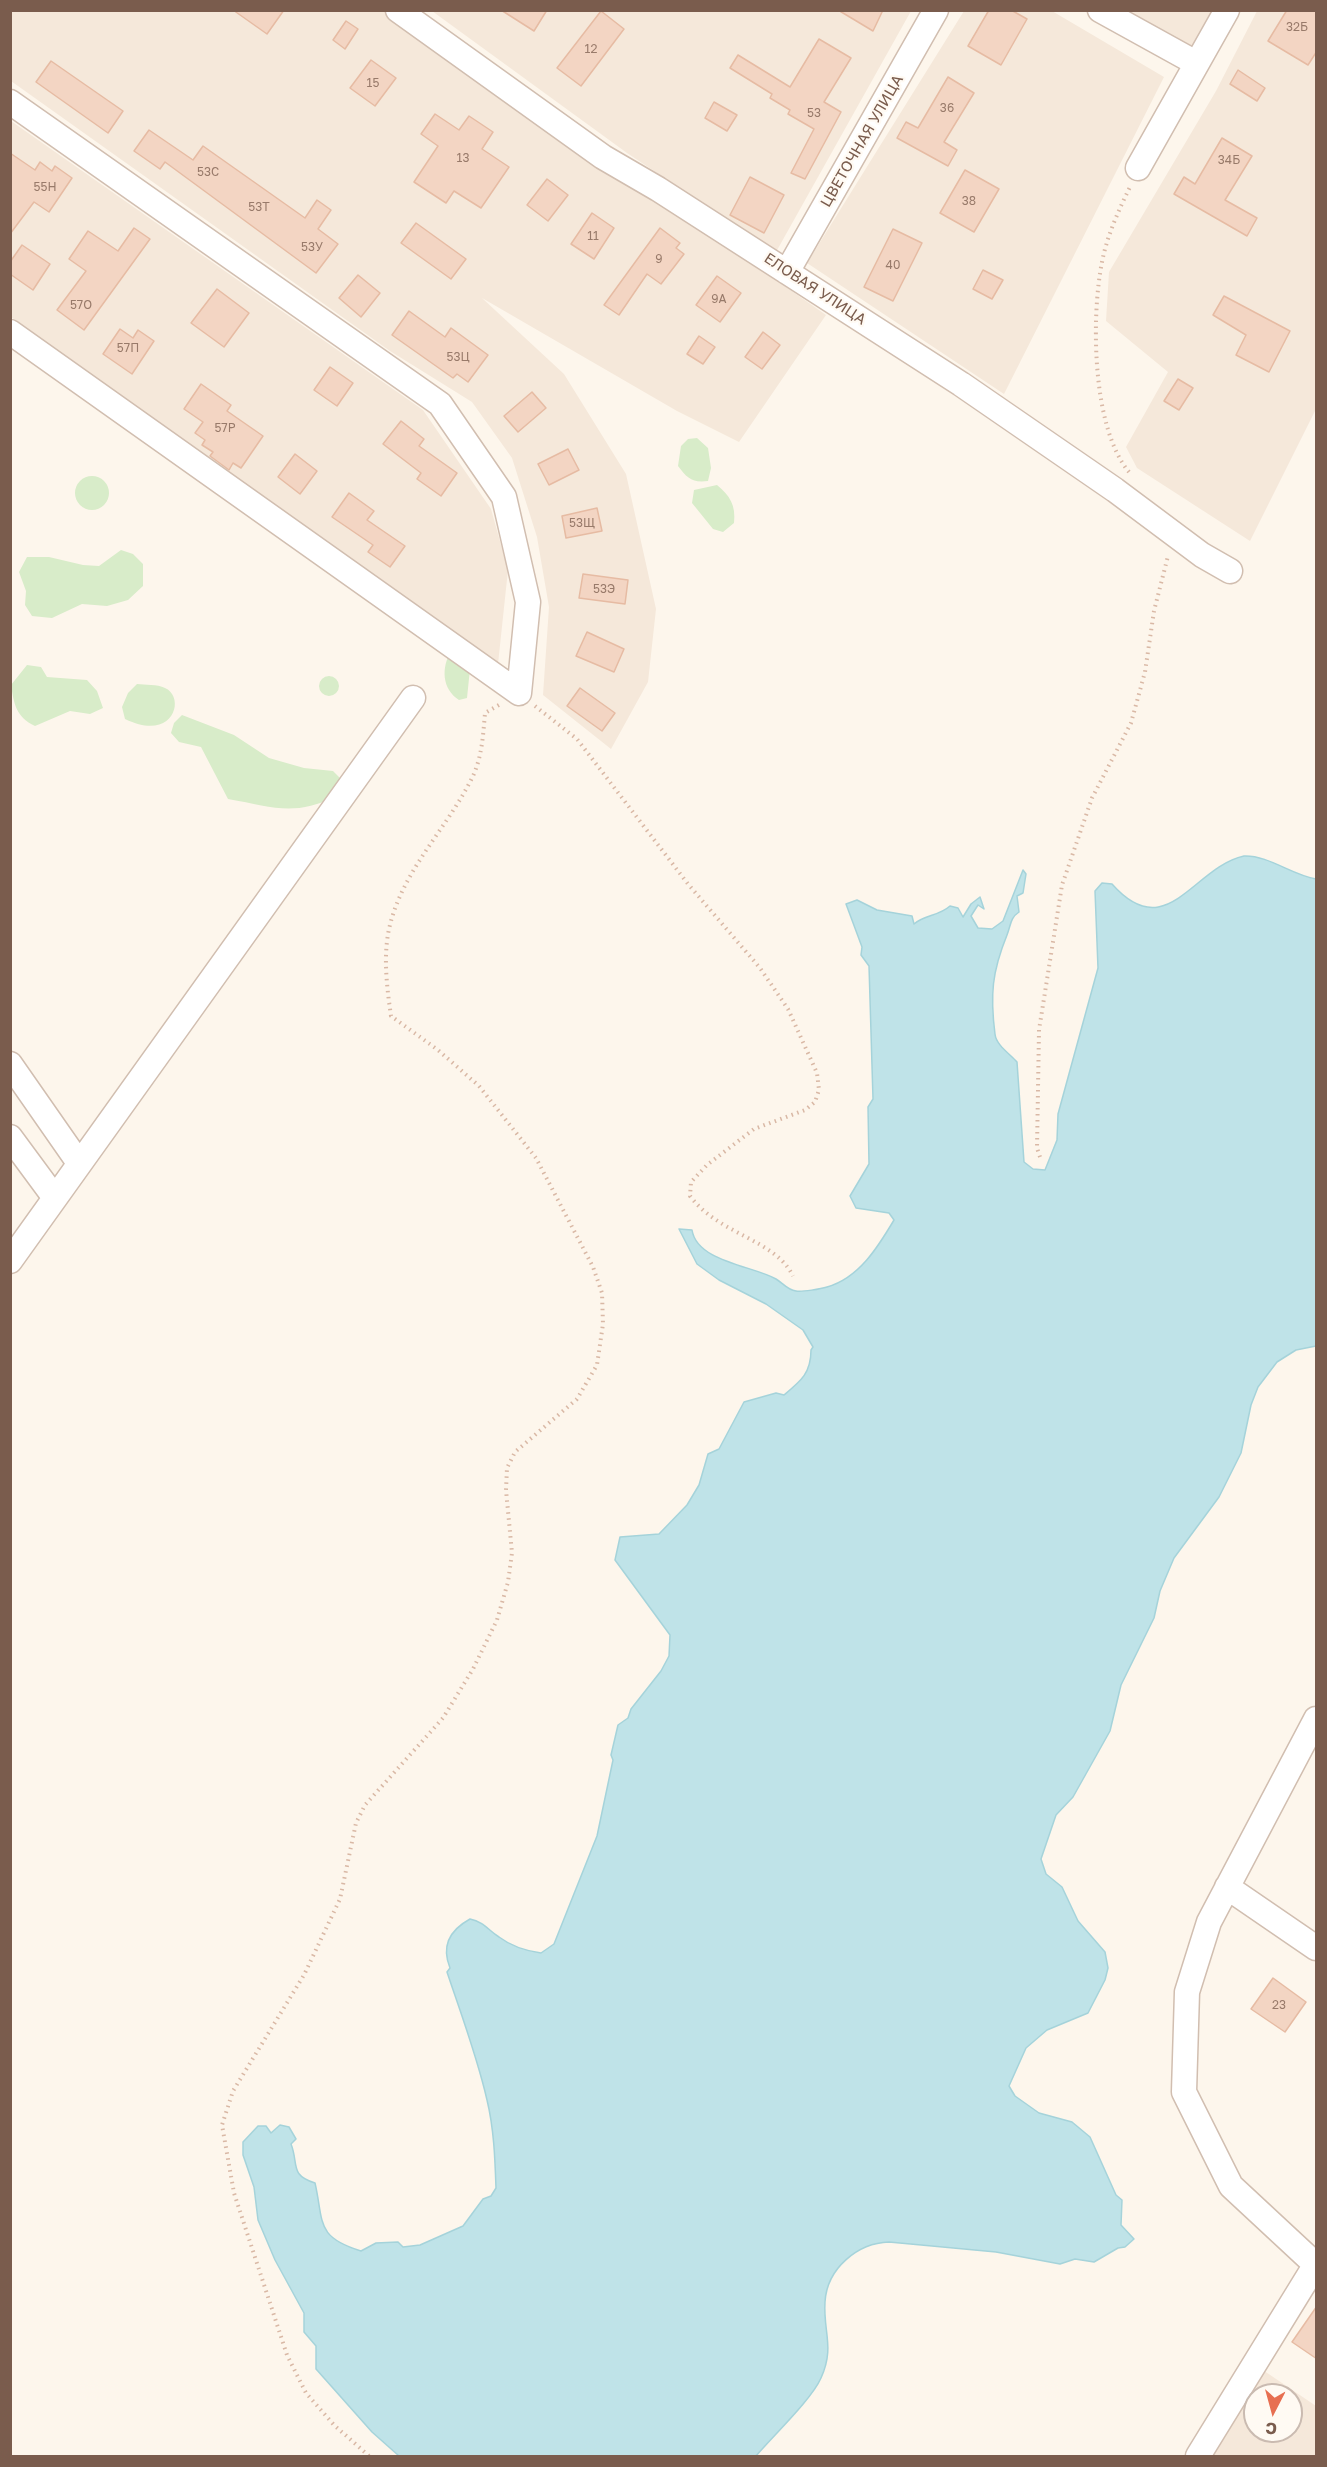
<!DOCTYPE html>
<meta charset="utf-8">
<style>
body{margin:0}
#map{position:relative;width:1327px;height:2467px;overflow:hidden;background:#fdf6ec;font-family:"Golos Text",sans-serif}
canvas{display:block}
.frame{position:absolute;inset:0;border:12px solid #7a5c4d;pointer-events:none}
.north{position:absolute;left:1243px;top:2383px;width:60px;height:60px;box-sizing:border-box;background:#fffaf3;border:2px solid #cabbb1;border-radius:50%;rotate:186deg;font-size:16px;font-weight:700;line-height:24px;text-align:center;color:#7a5c4d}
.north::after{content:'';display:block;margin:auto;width:21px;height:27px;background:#e76f51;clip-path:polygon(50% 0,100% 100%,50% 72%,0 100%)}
</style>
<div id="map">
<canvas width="1327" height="2467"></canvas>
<div class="frame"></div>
<div class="north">С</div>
</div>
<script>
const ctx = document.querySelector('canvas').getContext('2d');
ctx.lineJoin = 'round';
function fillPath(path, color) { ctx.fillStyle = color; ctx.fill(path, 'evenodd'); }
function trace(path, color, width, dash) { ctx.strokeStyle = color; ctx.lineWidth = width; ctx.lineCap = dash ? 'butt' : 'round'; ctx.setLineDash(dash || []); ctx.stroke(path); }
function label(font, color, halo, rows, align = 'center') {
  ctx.font = font + ' "Golos Text",sans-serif'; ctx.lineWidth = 4.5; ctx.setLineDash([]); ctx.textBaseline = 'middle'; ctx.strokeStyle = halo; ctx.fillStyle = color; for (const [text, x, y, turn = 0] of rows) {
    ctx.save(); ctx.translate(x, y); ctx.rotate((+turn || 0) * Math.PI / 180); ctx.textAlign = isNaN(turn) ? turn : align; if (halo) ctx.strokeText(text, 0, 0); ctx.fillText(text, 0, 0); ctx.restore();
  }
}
fillPath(new Path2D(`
 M11 11H393L826 315 739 442 677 411 482 298 564 374 626 474 656 609 648 682 611 749 543 695 549 607 537 537 512 458 472 402 390 351 11 81Z
 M432 11H911L776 252 627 153Z
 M964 11H1052L1164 77 1004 394 807 263Z
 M1123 11H1213L1192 47Z
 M1257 11H1316V409L1250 541 1137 468 1126 447 1168 372 1106 321 1109 272 1216 91Z
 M11 121 423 410 491 509 508 570 498 664 11 317Z
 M1251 2362 1316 2406V2456H1197ZM1255 2395H1291V2431H1255Z`), '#f5e8da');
fillPath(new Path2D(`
 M697 438 708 448 711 468 708 481C692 483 687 478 678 466L681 446 688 439Z
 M75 493a17 17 0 1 1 34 0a17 17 0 1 1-34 0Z
 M717 485C730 496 736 505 734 523L723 532 713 529 692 503 694 490Z
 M121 550 133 554 143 564V586L128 600 107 606 82 604 52 618 32 616 25 605 26 591 19 572 27 557H49L83 565 99 566Z
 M451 651 470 669 467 698 459 700C442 689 441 668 451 651Z
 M27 665 41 667 47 677 87 680 97 691 103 708 90 714 70 711 35 726C16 717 14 704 11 685Z
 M319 686a10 10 0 1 1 20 0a10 10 0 1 1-20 0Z
 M137 684C145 685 157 684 165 688 186 697 174 743 125 719L122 707 128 693Z
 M182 715 234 735 269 758 304 768 333 771 340 778 337 796C293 817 274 807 228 799L201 747 179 742 171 733 174 723Z`), '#d8ecc9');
const water = new Path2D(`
 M1244 856C1268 855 1292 875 1316 879V1346L1296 1350 1277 1362 1258 1387 1251 1405 1241 1453 1219 1497 1174 1558 1160 1591 1154 1618 1121 1685 1110 1731 1073 1797 1056 1815 1041 1859 1046 1874 1062 1887 1078 1921 1105 1952 1108 1968 1105 1980 1088 2013 1047 2030 1026 2048 1009 2086 1015 2096 1039 2113 1072 2122 1090 2137 1116 2195 1122 2200 1121 2225 1134 2239 1125 2247 1118 2248 1094 2262 1075 2259 1060 2264 996 2252 889 2242C858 2243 827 2268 825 2302 823 2332 835 2347 821 2378 812 2399 773 2436 756 2456H399L372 2432 316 2369V2346L304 2332V2313L275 2260 258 2220 254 2187 243 2155V2142L258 2126H266L271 2133 280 2125 289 2127 296 2139 291 2144C299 2164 289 2175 315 2183 324 2222 315 2237 361 2251L376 2243 398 2242 403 2247 420 2245 463 2226 483 2199 491 2196 496 2188C495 2159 494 2129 487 2100 477 2056 461 2014 447 1972L450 1968C441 1946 450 1930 470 1919 484 1922 488 1930 499 1937 511 1946 527 1951 541 1953L554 1944 597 1836 613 1760 611 1755 618 1725 628 1718 631 1709 661 1671 669 1656 670 1635 615 1560 620 1537 659 1534 687 1505 699 1485 708 1454 719 1449 744 1402 776 1393 784 1395C801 1381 811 1373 811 1350L813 1347 803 1330 766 1304 719 1280 697 1264 679 1229 692 1230C697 1262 754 1266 776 1279 783 1283 787 1290 796 1291 802 1292 821 1289 827 1287 859 1278 878 1247 894 1220L889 1213 856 1208 850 1196 869 1164 868 1107 873 1099 869 966 861 955 862 947 846 904 857 900 877 910 912 916 914 924C924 915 939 916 950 906L958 908 963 917 971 904 980 897 984 909 978 905 971 916 978 928 992 929 1003 921 1023 870 1026 874 1023 893 1017 896 1019 912C1010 918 1011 925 1007 935 992 972 990 995 995 1034 996 1045 1010 1054 1017 1062L1024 1162 1033 1169 1045 1170 1057 1140 1058 1114 1098 968 1095 891 1102 883 1112 884C1167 946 1193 867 1244 856Z`);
fillPath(water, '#bfe3e8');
trace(water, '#a5d3da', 1.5);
const building = new Path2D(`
 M233 10H284L267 34Z
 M501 10H547L534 31Z
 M838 10H883L873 31Z
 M989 10H1011L1027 19 1001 65 968 46Z
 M1287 10H1317V51L1308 65 1268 41Z
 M601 11 624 29 581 86 557 68Z
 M346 21 358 29 345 49 333 40Z
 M819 39 851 58 824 102 841 112 805 179 791 173 814 129 788 114 790 110 770 98 772 94 730 68 738 55 790 87Z
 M371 60 396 78 375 106 350 88Z
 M51 61 123 111 108 133 36 82Z
 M1238 70 1265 88 1257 101 1230 84Z
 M948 77 974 93 944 142 957 150 948 166 897 138 906 122 918 128Z
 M714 102 737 115 727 131 705 118Z
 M435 114 459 130 469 116 493 132 482 149 509 167 481 208 454 191 446 203 414 182 438 146 421 134Z
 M149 130 193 160 203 146 305 218 317 200 331 210 318 229 338 244 316 273 165 162 160 169 134 151Z
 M1222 138 1252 156 1225 200 1257 218 1247 236 1174 194 1184 177 1195 184Z
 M10 153 35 170 40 162 52 171 55 166 72 178 49 212 34 202 10 234Z
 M965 170 999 189 974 232 940 213Z
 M750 177 784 195 764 233 730 215Z
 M547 179 568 195 548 221 527 205Z
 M592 213 614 228 594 259 571 244Z
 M416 223 466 259 451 279 401 243Z
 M134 228 150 239 84 330 57 310 86 271 69 259 88 231 118 251Z
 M660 228 680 243 676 248 684 254 661 284 647 274 619 315 604 305Z
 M893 229 922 243 893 301 864 287Z
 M22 245 50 264 33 290 10 274V262Z
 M983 270 1003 280 992 299 973 289Z
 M358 275 380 293 361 317 339 298Z
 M717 276 741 293 720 322 696 305Z
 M217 289 249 313 224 347 191 323Z
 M1224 296 1290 331 1269 372 1236 355 1246 335 1213 315Z
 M409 311 445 337 451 328 488 355 468 382 457 374 453 378 392 335Z
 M120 329 133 338 138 330 154 341 132 374 103 354Z
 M763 332 780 345 762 369 745 357Z
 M699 336 715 347 703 364 687 354Z
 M330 367 353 383 337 406 314 390Z
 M1178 379 1193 388 1179 410 1164 401Z
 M201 384 231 405 227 411 263 436 241 468 233 463 229 470 210 456 213 452 202 445 205 440 195 433 203 422 184 409Z
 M532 392 546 408 518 432 504 416Z
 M401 421 424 439 419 446 457 473 441 496 417 479 421 473 383 444Z
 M568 449 579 470 549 485 538 464Z
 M295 454 317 471 300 494 278 477Z
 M349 493 374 511 367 520 405 546 390 567 368 552 373 545 332 517Z
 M597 508 602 531 566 538 562 516Z
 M583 574 628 580 625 604 579 598Z
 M587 632 624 649 614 672 576 656Z
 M580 688 615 713 602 731 567 706Z
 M1273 1978 1306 2002 1285 2032 1251 2009Z
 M1317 2306V2359L1292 2342Z`);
fillPath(building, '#f3d5c3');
trace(building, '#e6bba3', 1.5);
const street = new Path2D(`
 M398 10 603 157 658 189 961 384 1115 490 1202 555 1230 571
 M1100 10 1196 63
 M10 102 440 404 504 497 528 602 519 693 10 332
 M1138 168 1227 10
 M787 272 936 10
 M10 1064 79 1163
 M10 1137 55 1198
 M10 1261 413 698
 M1316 1719 1209 1922 1187 1992 1184 2092 1231 2186 1316 2265
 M1227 1887 1316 1948
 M1198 2456 1316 2264`);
trace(street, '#d1beb0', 27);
trace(new Path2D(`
 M1129 472C1092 428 1091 317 1102 262 1107 236 1119 209 1131 185
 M535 706 577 739 688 884 760 968 788 1009 817 1073 819 1090 815 1102 805 1110 754 1129 707 1165 691 1182 690 1196C719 1235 775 1239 793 1276
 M1040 1157 1037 1148 1039 1030 1062 885 1092 798 1131 723 1145 672 1154 611 1168 556
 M369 2456 334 2425 306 2393 287 2355 234 2193 222 2125 233 2091 304 1975 340 1899 356 1823 365 1805 443 1718 473 1669 497 1620 508 1582 512 1553 506 1490 507 1468 515 1452 577 1399 597 1365 603 1324 602 1293 593 1267 536 1158 479 1086 438 1050 391 1016C387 988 383 957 389 929 402 871 445 831 471 780 482 759 483 736 485 713L499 705`), '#d9b8a5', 4, [1.5, 4.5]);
trace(street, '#fff', 24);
label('12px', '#987a6a', null, [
 ["32Б",1297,27],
 ["12",591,49],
 ["15",373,83],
 ["36",947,108],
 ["53",814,113],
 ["13",463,158],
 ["34Б",1229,160],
 ["53С",208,172],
 ["55Н",45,187],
 ["38",969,201],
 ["53Т",259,207],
 ["11",593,236],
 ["53У",312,247],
 ["9",659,259],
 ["40",893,265],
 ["9А",719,299],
 ["57О",81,305],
 ["57П",128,348],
 ["53Ц",458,357],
 ["57Р",225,428],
 ["53Щ",582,523],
 ["53Э",604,589],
 ["23",1279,2005]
]);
label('15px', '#7a5c4d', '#fffaf3', [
 ["ЦВЕТОЧНАЯ УЛИЦА",862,141,-60],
 ["ЕЛОВАЯ УЛИЦА",815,289,33]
]);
</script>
